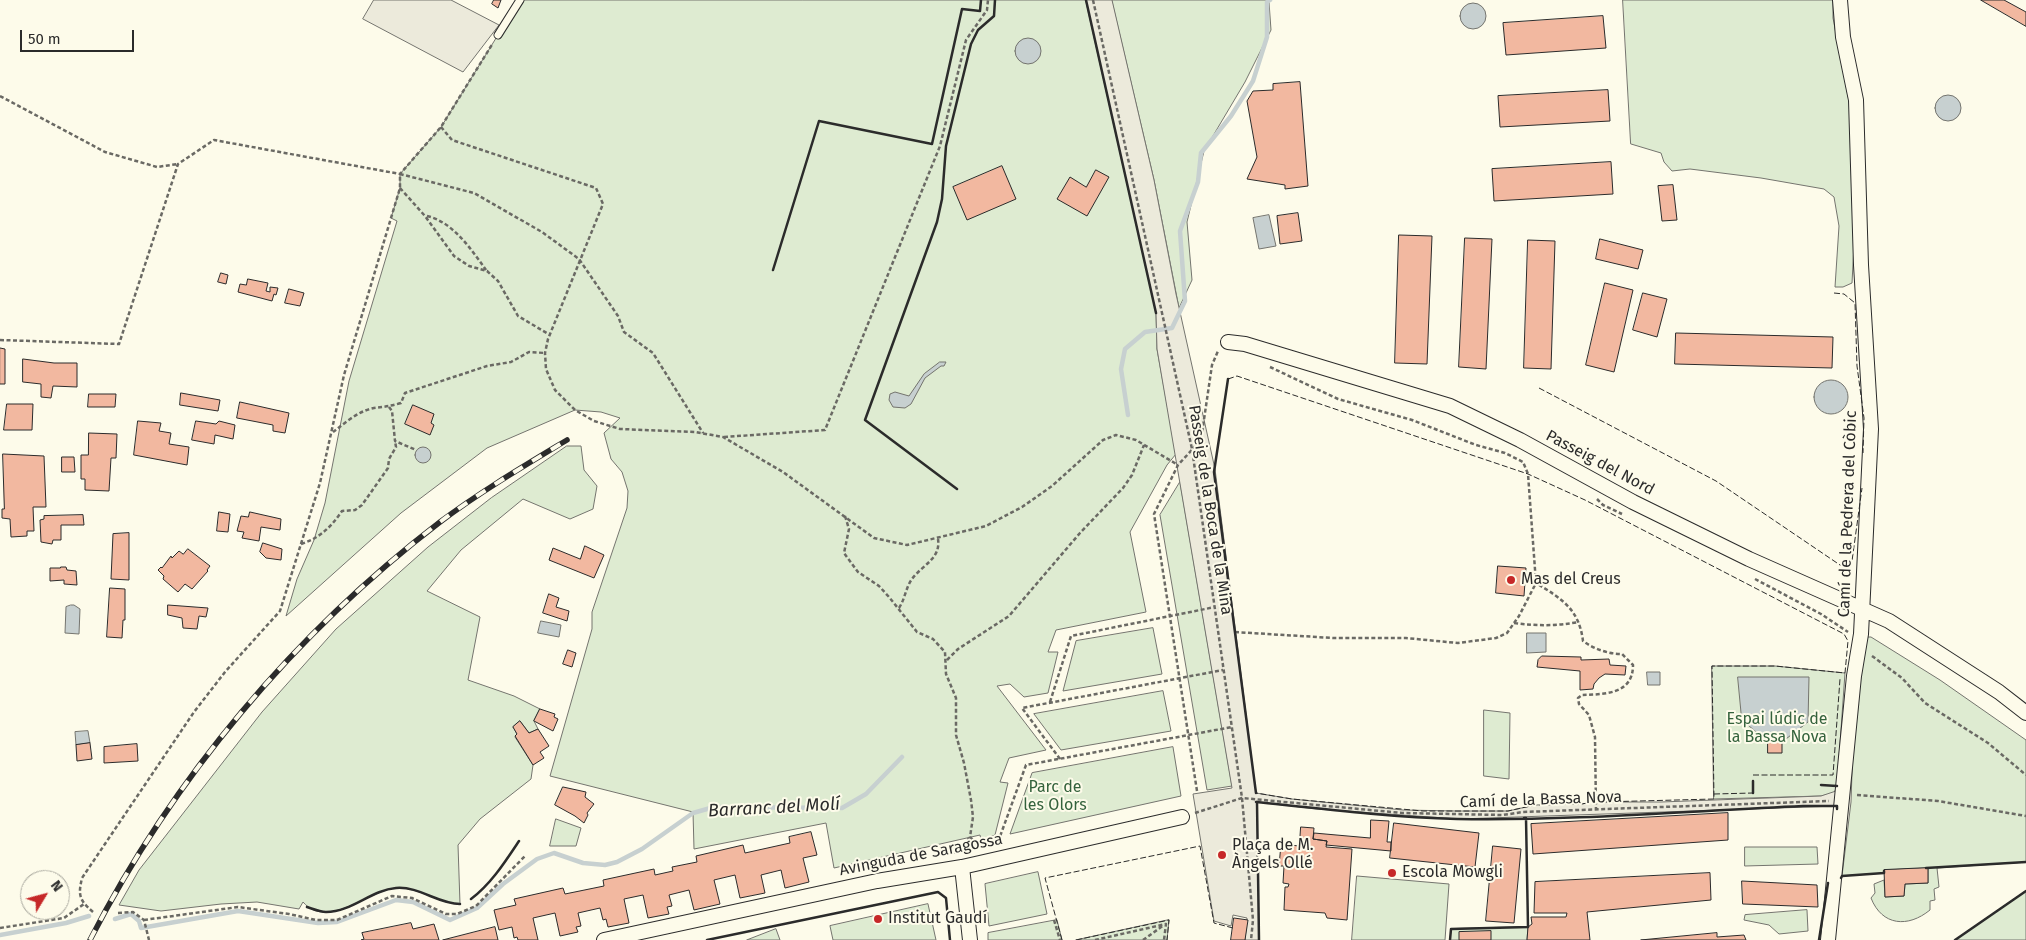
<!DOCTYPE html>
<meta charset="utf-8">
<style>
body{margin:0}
#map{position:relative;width:2026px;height:940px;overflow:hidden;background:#fdfbea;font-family:"Fira Sans",sans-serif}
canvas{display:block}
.north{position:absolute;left:20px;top:870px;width:50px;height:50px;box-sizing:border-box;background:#fdfbea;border:1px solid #a9a89e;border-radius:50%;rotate:53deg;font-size:14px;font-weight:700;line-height:20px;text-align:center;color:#2b2b2b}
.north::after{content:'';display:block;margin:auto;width:18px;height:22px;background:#c62828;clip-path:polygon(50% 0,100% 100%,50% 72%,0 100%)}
.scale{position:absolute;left:20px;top:30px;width:114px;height:22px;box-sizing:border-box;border:2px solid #2b2b2b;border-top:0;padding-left:6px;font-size:15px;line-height:18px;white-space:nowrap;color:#2b2b2b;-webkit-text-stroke:4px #fdfbea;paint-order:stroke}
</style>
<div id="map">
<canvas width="2026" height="940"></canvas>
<div class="north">N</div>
<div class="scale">50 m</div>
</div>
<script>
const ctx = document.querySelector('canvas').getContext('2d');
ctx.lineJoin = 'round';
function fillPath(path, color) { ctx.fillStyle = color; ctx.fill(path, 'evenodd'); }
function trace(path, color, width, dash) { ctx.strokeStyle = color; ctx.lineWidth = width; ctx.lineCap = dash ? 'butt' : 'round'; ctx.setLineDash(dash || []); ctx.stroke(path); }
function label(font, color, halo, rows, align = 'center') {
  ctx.font = font + ' "Fira Sans",sans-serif'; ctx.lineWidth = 4; ctx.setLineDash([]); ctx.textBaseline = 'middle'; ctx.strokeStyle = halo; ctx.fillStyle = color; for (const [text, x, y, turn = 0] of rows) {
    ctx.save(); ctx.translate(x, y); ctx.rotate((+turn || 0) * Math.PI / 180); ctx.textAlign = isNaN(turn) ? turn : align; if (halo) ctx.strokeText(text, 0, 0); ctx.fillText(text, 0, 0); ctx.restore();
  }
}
const green = new Path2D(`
 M520 0H1086L1156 313 1157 349 1176 454 1167 465 1130 532 1146 612 1056 630 1048 652H1058L1048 693 1024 697 1010 684 997 686 1046 750 1009 758 1000 782 1008 783 995 835 981 840 980 835 834 868 826 823 694 849 693 812 550 776 592 629V612L627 508 628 491 622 472 611 459 604 433 620 418 601 412 575 410 487 448 401 513 286 616 297 579 314 540 325 503 349 381 397 221 391 218 400 188V174L441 127Z
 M1112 0H1268L1269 2 1271 30 1245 82 1204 151 1187 222 1192 280 1179 308 1154 180Z
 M1623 0H1833V18L1850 106 1855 226 1852 283 1843 287H1835L1839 226 1834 197 1824 189 1761 178 1690 169 1672 171 1664 162 1661 153 1631 144Z
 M567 446H581L584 470 597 486 593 509 570 519 523 499 461 550 427 591 480 617 468 680 514 696 540 709 534 721 538 729 529 733 520 721 513 727 517 734 515 737 533 765 531 779 480 819 458 845 460 904C438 904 420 887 397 888 370 889 328 931 303 902L299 909 257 902 221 904 161 911 119 905 139 870 262 712 336 629 428 547 491 498Z
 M1180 482 1232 786 1207 790 1160 515Z
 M1153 628 1162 674 1063 691 1076 641Z
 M1867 637H1871L1940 680 2026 740V862L1937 868 1939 887 1934 889 1935 900 1930 901V910C1908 928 1882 926 1871 898L1875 893 1874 884 1884 880 1885 897 1904 896 1905 884 1928 883V868L1885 870 1884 873 1842 876 1851 802 1854 713Z
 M1712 666H1775L1845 673 1837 786 1834 793 1821 796 1714 799Z
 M1163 691 1171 731 1061 750 1034 714Z
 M1484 710 1510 713 1509 779 1484 776Z
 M1173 747 1181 796 1010 834 1032 773Z
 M556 819 581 828 576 846H550Z
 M1745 847H1817L1818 864 1745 866Z
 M1038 872 1047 914 989 926 985 884Z
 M1357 876 1449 884 1445 940H1352Z
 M2026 891V940H1955Z
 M928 904 936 940H833L830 926Z
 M1807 910 1808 931 1779 934 1769 925 1744 920 1745 915Z
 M1057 920 1062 940H988V933Z
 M1169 920 1167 940H1076Z
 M1528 927 1527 940H1450L1451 929Z
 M776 929 780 940H747Z`);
fillPath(green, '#deebd1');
trace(green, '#74746e', 1);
const parking = new Path2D(`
 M374 0H451L499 25 463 72 363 19Z
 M1086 0H1112L1154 180 1176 294 1215 469 1256 793 1292 799 1403 810 1457 811H1508L1535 805 1581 804 1588 803V797L1598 796 1601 802H1661L1821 796 1836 791 1837 806 1459 819 1317 809 1257 802 1259 940H1245L1247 918 1233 915 1231 926 1214 921 1193 794 1232 788 1157 349 1156 313Z`);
fillPath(parking, '#eceadb');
trace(parking, '#74746e', 1);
const water = new Path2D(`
 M1460 16a13 13 0 1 1 26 0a13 13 0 1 1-26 0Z
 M1015 51a13 13 0 1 1 26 0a13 13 0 1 1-26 0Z
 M1935 108a13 13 0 1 1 26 0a13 13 0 1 1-26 0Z
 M1269 215 1276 246 1259 249 1253 218Z
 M940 362H946L944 366H941L925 378 911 404 905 408 893 407 889 400 890 394 895 392 909 396 924 374Z
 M1814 397a17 17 0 1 1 34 0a17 17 0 1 1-34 0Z
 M415 455a8 8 0 1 1 16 0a8 8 0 1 1-16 0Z
 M71 605H74L80 609 79 634 65 633 66 607Z
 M541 621 561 625 559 637 538 633Z
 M1527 633H1546V652L1527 653Z
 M1647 672H1660V685H1648Z
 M1738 677H1809L1808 722 1782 742H1768L1742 720Z
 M88 731 90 743 76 745 75 732Z`);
fillPath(water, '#c7d0d0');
trace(water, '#74746e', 1);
trace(new Path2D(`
 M1128 415 1121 369 1125 349 1145 332 1172 328 1185 301 1180 231 1198 182 1201 153 1231 116 1253 81 1267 37V2L1270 0
 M115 919 131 914 139 921 141 928 238 911 318 923 337 922 396 900 413 902 450 920 477 908 503 884 537 859 554 853 583 863 605 865 617 862 642 849 693 813 714 807 842 808 866 794 902 757
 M0 935 66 923 89 916`), '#c7d0d0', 4.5);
const building = new Path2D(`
 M494 0H501L498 8 492 4Z
 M1981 0H2004L2026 12V26Z
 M1603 16 1606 48 1506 55 1503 23Z
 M1300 82 1308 186 1285 189V185L1247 179 1257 157 1247 101 1253 91 1273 90V84Z
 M1608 90 1610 121 1500 127 1498 96Z
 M1611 162 1613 194 1494 201 1492 169Z
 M1002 166 1016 199 967 220 953 187Z
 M1096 170 1109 177 1087 216 1057 199 1070 177 1086 187Z
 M1673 185 1677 220 1662 221 1658 186Z
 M1298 213 1302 241 1280 244 1277 216Z
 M1399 235 1432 236 1427 364 1395 363Z
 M1465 238 1492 239 1486 369 1459 367Z
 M1600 239 1643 250 1638 269 1596 259Z
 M1528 240 1555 241 1551 369 1524 368Z
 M221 273 228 275 226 284 218 282Z
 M248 279 268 283 266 291 270 292V287L278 288 276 295 274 294 272 301 238 292 240 284 246 285Z
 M1605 283 1633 290 1614 372 1586 365Z
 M289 289 304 293 300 306 285 303Z
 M1643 293 1667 299 1657 337 1633 330Z
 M1676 333 1833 337 1832 368 1675 364Z
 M0 348 5 349V384H0Z
 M23 359 54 363H77V387L53 386 51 398 41 397V384L23 382Z
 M181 393 220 400 218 411 180 405Z
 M89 394H116L115 407H88Z
 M240 402 289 413 285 433 273 431V425L237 418Z
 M7 404H33L32 430H4Z
 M413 405 434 414 431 423 434 425 430 435 405 424Z
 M138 421 161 423 159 431 171 433 169 444 189 447 187 465 134 455Z
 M196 421 216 424 219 421 235 425 233 439 215 435 214 444 192 440Z
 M89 433 117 434 116 458H111L109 491 85 490V479H81V455H88Z
 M3 454 44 456 46 507H33L34 531H27V536L11 537 10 519 2 518V509H4Z
 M62 457H74L75 472H62Z
 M219 512 230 514 228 532 217 531Z
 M250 512 281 519 280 530 261 527 259 541 242 538 244 532 237 531 241 516 248 517Z
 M83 515 84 525H61V540H53L52 544 41 542 40 520 44 519V516Z
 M129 533V580L111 579 113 534Z
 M263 543 282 549 281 560 266 558 260 552Z
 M585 546 604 555 594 578 549 560 553 548 580 559Z
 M188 549 210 566 207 570 208 571 192 589 185 584 178 592 163 579 164 576 158 570 161 567 162 568 171 556 172 558 179 551 183 554Z
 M1498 566 1526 568 1524 596 1496 593Z
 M61 567H66L67 570 76 571 77 585 64 584V580L50 581V568H60Z
 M110 588 125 589V620H123L122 638 107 637Z
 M549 594 559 598 556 607 569 611 567 621 543 613Z
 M168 605 208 608 206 617 199 616 197 629 183 628 182 618 168 615Z
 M568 650 576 653 572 667 563 664Z
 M1542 656 1581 657V660L1609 659 1610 665 1626 666 1625 675 1605 674 1599 678 1594 684 1593 689 1580 690V671L1537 667 1538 660Z
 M540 709 555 714 554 717 558 719 553 731 534 721Z
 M520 721 529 733 538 729 549 746 540 752 544 758 533 765 515 736 517 734 513 727Z
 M1768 742H1782V753H1768Z
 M90 743 92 759 77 761 76 745Z
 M137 744 138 761 104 763V747Z
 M563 787 586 792 585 797 594 804 587 813 588 815 584 823 575 816 555 805Z
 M1728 813V840L1533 854 1531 824Z
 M1371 820 1389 821 1387 842H1391V851L1326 845 1327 841 1313 839 1314 833 1370 838Z
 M1394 823 1479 833 1475 867 1390 858Z
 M1301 827 1314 828 1313 839 1327 841 1326 847 1352 849 1347 920 1327 918 1325 913 1284 910 1285 887H1288L1289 884 1283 883 1284 866H1279L1281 844 1299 846Z
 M811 832 817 855 803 858 809 882 785 888 781 870 761 875 765 893 740 898 735 875 714 880 720 904 694 910 689 890 669 895 672 906 667 907 669 914 648 918 643 895 624 899 629 923 608 927 606 919 603 920 600 908 578 913 581 926 576 927 578 932 560 936 555 913 533 918 538 940H518L517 937 514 938 512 927 499 930 494 910 516 905 514 899 563 888 565 894 604 886 603 880 654 869 655 875 673 871 672 867 697 862 696 856 743 845 745 853 790 843 789 837Z
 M1493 846 1521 849 1514 923 1486 921Z
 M1928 868V883L1905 884 1904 896 1885 897 1884 870Z
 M1710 873 1711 900 1587 912 1590 940H1527L1528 927 1532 924 1531 917H1566L1567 913H1534L1535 882Z
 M1742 881 1817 885 1818 907 1743 904Z
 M1234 918 1248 920 1245 940H1231Z
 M411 923 413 929 434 924 439 940H361L364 939 362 933Z
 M495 927 498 940H443Z
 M1491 931V940H1459V932Z
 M1717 933V937L1744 935 1746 940H1641Z`);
fillPath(building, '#f2b8a0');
trace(building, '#2b2b2b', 1);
const service = new Path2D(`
 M498 35 520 0`);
const minor = new Path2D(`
 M1228 342 1245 344 1450 406 1520 440 1633 502 1749 559 1889 621 1999 692 2026 713
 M962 867 970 940
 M604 940 877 881 962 867 1182 817
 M1828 940 1854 676 1861 634 1871 429 1861 265 1856 100 1843 37 1840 0`);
trace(service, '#2b2b2b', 9);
trace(minor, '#2b2b2b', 16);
trace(new Path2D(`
 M1093 0 1192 449 1242 798 1253 920 1251 940
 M0 96 105 152 157 167 178 164
 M441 127 452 140 596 188 603 204 548 339 545 353 546 369 555 390 575 410 594 421 620 429 695 432 723 437 783 472 874 538 907 545 986 526 1022 507 1052 486 1103 440 1116 435 1136 440 1178 465
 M400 188 425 216 454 256 469 266 487 271 498 281 518 316 550 335
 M427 216C453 222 471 249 486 270
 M0 340 119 344 178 164 214 140 400 174 441 127 493 43
 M1270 367 1338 399 1412 420 1476 445 1505 453 1523 462 1528 474 1536 583C1562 599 1579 609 1583 641 1594 649 1608 654 1622 654L1633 665C1633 695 1604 694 1582 695L1578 698 1579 704 1589 715 1595 737 1596 810
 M389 407 392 411 395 441 416 450
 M333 432C345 423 358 411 374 408 383 407 391 406 401 403L405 393 487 366 511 362 529 352 545 353
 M724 437 825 430 940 146 966 40 987 10 988 0
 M1597 499 1603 505 1622 514
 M845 516 849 529 844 553 858 572 879 586 889 597 917 632 933 639 945 652 946 674 956 698V735L964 763 971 800 973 817 970 837 977 844 986 845
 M301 544C320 538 331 527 342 511L355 510 362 505 388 468 389 459 396 447 395 441
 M1755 579 1821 614 1848 632
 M899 608C905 599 906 587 912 579 922 565 941 559 938 539
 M1514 623C1537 626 1556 626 1579 622
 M1235 632 1333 638H1406L1458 643 1496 638 1507 633 1519 616 1536 583
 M1872 656 1902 678 1925 703 1988 743 2026 775
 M947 660 958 649 1009 616 1080 533 1123 488 1132 475 1144 445
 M1050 702 1071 636 1215 607
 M1060 759 1022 708 1223 670
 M1197 791 1154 514 1178 465 1201 440 1212 365 1218 351
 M1857 795 1938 801 2026 816
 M1195 813 1242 798 1402 813 1503 815 1523 812 1829 801
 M998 842 1026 765 1232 727
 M954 853 964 846 969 838
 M93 912C79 900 78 895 82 878L194 712 225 672 280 611 320 483 344 375 400 188V174L474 193 542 232 579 259 618 316 624 332 653 353 703 433
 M118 913 133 912 144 920 149 940
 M144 920 238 907 289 914 316 920H337L392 896 412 898 446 914H457L476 906 526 855
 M1054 920 1060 940
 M0 928 64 918 84 904
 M1095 940 1166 924 1164 940
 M1143 940 1164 925`), '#6a6964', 2.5, [4, 2.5]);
trace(service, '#fdfbea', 7);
trace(minor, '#fdfbea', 14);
const rail = new Path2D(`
 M90 940C173 778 295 633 440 522 480 492 524 466 567 440`);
trace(rail, '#2b2b2b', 5.5);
trace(rail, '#fdfbea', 4, [11]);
trace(new Path2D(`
 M1834 293 1844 294 1855 303 1857 366 1864 418 1863 453
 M1228 379 1237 376 1528 474 1585 500 1844 634 1848 641 1845 673 1775 666H1712L1714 799 1601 802 1598 796 1588 797V803L1581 804 1535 805 1508 811H1423L1292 799 1256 793
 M1539 388 1716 481 1840 565 1848 566 1852 561 1862 488
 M1753 775H1833L1840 679
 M1714 794 1753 793
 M1062 940 1045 878 1200 846 1214 923 1233 928
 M1076 940 1169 920 1167 940`), '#2b2b2b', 1, [6, 2.5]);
trace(new Path2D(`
 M1086 0 1156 313
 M773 270 819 121 932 144 962 9 980 11 981 0
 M1228 379 1214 472 1256 793
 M957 489 865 420 937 222 942 199 946 146 971 44 978 30 994 16 995 0
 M1753 781V793
 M1821 785 1837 786
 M1256 802C1323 809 1390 817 1457 819 1571 821 1689 811 1803 806H1837V809
 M1257 802 1259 940
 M1926 868 2026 862
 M1841 878 1842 876 1884 873V871
 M471 899C491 884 505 862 519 841
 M307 907C313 909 320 912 326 912 352 912 371 890 396 888 419 886 438 904 460 904
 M707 940 938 892 946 898 950 940
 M1450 940 1451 929 1528 927 1526 818H1524
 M1819 940 1828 883
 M1955 940 2026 891`), '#2b2b2b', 2.5);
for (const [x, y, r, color] of [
 [1511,580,5,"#c62828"],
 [1222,855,5,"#c62828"],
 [1392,873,5,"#c62828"],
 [878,919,5,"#c62828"]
]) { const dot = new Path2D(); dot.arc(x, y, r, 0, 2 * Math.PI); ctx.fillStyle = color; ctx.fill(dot); trace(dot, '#fdfbea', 2); }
label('16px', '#2b2b2b', '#fdfbea', [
 ["Passeig del Nord",1600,463,28],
 ["Passeig de la Boca de la Mina",1210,510,81],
 ["Camí de la Pedrera del Còbic",1848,514,-88],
 ["Camí de la Bassa Nova",1541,800,-2],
 ["Avinguda de Saragossa",921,855,-11]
]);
label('16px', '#2b2b2b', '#fdfbea', [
 ["Mas del Creus",1521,580],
 ["Plaça de M.",1232,846],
 ["Àngels Ollé",1232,864],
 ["Escola Mowgli",1402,873],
 ["Institut Gaudí",888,919]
], 'left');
label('16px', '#34623c', '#fdfbea', [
 ["Espai lúdic de",1777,720],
 ["la Bassa Nova",1777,738],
 ["Parc de",1055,788],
 ["les Olors",1055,806]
]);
label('italic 18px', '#2b2b2b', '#fdfbea', [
 ["Barranc del Molí",774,808,-3]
]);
</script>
